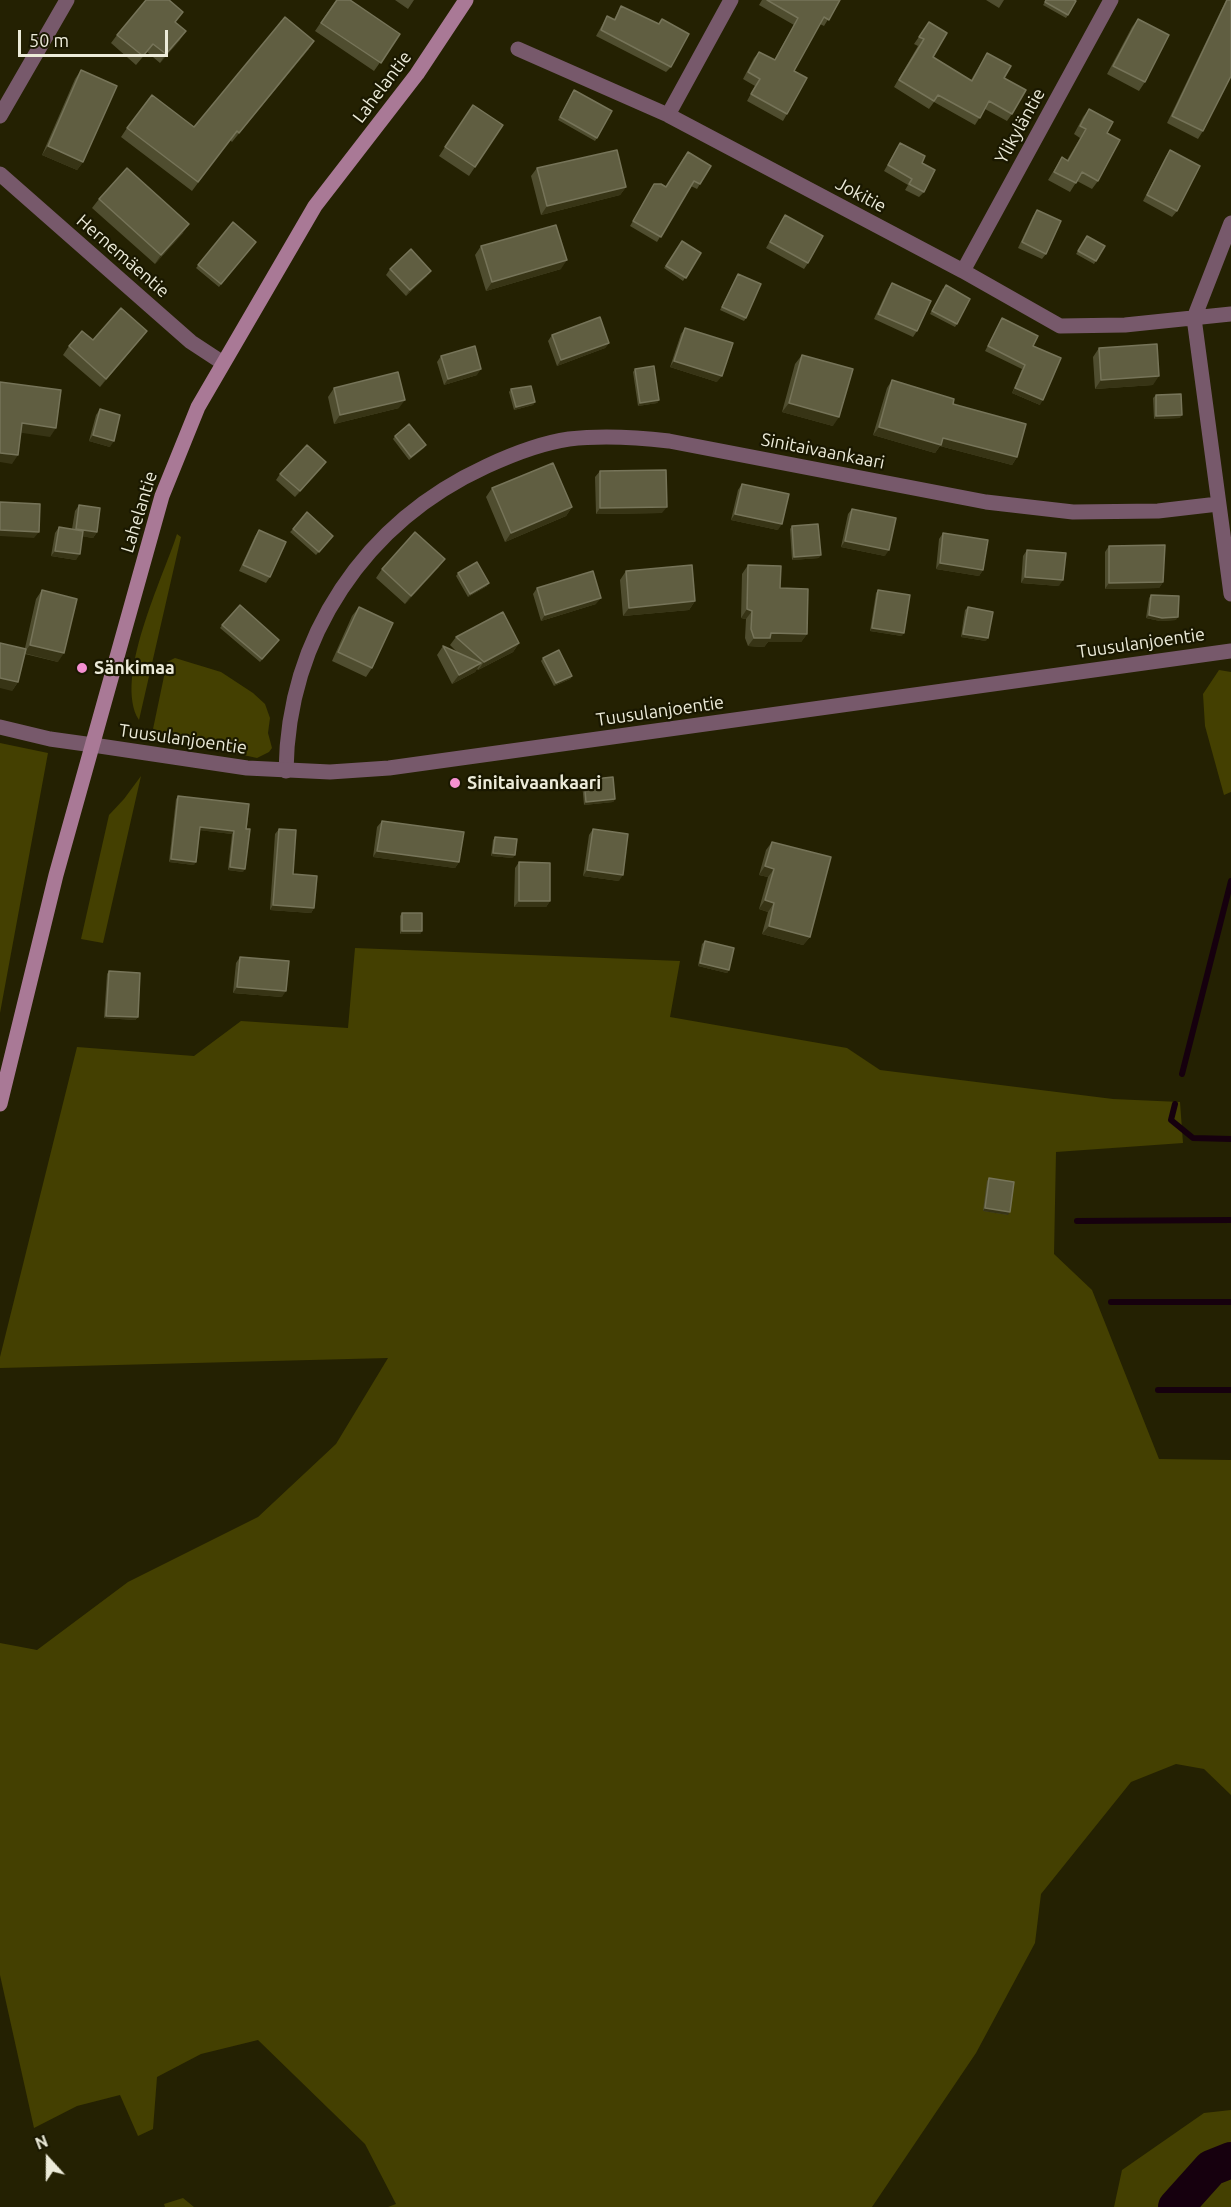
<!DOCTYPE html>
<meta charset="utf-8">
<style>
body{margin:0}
#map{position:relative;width:1231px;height:2207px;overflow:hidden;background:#242102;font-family:Ubuntu,sans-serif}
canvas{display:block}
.north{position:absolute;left:18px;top:2129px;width:60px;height:60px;-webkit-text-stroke:4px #1a1800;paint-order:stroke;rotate:339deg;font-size:16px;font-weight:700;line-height:24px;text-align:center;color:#ecebd9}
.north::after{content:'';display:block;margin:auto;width:21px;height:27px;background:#ecebd9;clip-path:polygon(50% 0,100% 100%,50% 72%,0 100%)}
.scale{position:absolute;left:18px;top:30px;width:150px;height:27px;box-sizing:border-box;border:3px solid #ecebd9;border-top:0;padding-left:8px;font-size:18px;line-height:21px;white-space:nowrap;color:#ecebd9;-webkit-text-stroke:4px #1a1800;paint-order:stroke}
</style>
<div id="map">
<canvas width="1231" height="2207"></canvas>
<div class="north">N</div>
<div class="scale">50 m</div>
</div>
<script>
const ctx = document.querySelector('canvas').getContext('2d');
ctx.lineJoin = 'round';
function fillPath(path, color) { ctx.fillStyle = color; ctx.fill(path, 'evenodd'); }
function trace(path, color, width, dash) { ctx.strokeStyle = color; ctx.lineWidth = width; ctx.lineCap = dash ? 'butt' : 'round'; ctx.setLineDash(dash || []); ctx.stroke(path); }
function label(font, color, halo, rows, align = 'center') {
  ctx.font = font + ' Ubuntu,sans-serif'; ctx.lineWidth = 4.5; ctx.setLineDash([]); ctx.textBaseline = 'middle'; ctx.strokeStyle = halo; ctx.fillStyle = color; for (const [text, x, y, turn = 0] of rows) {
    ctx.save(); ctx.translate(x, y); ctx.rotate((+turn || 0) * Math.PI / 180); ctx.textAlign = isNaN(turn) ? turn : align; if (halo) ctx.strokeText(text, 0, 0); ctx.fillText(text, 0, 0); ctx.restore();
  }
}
fillPath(new Path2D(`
 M177 534 181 537 139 720C113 679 163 578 177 534Z
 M175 658 221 672 253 693 265 704 270 718 268 733 272 748 269 752 257 758 165 738 153 729 167 662Z
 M1219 670 1231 672V792L1224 795 1205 726 1203 694Z
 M0 743 48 753 0 1013Z
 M141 776 103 943 81 939 109 815 124 799Z
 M355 948 680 961 670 1017 847 1048 880 1070 1113 1099 1180 1102 1183 1143 1056 1152 1054 1254 1092 1290 1159 1459 1231 1460V1795L1204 1769 1176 1764 1131 1782 1041 1894 1035 1943 976 2053 872 2207H388L396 2204 365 2144 258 2040 201 2054 157 2077 153 2129 138 2136 120 2095 77 2106 34 2128 0 1975V1643L37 1650 128 1582 258 1517 336 1444 388 1358 0 1368V1357L77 1047 194 1056 241 1021 348 1028Z
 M1231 2110V2207H1114L1122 2170 1204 2113Z
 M183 2198 194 2207H165L164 2204Z`), '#444001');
trace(new Path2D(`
 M1182 1074 1231 881
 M1175 1104 1171 1120 1193 1138 1231 1139
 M1077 1221 1231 1220
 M1111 1302H1231
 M1158 1390H1231`), '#16000e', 6);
trace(new Path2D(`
 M1176 2207 1211 2168 1231 2160`), '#16000e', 36);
trace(new Path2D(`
 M518 49 668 115 963 271 1060 326 1125 325 1231 314
 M668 115 731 0
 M0 116 67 0
 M0 174 191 342 223 363
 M1231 223 1194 318 1231 594
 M963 271 1111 0
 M0 727 50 739 93 745
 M286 771C288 636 365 522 487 466 513 454 541 443 569 439 603 435 635 437 669 441L986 502 1073 512 1158 511 1218 504`), '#77596b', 15);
trace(new Path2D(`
 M93 745 247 768 330 772 389 768 1231 651`), '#77596b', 15);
trace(new Path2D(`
 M0 1104 56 875 162 496 198 407 315 206 417 74 466 0`), '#a97996', 15);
fillPath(new Path2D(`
 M336 0 400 34 374 71 315 31Z
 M395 0H414L408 9Z
 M762 0H840L824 26 820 24 794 71 787 114 783 121 747 101 755 86 743 79 754 58 759 52 774 60 794 25 759 5Z
 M986 0H1004L999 8Z
 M1046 0 1068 15 1066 18 1043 5Z
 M1226 0H1231L1203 131 1198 139 1167 123Z
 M621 6 658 24 662 19 671 67 666 72 596 36 607 16 614 19Z
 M1138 19 1145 82 1139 91 1107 74 1132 27Z
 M176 22 180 40 160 63 147 52 136 65 111 43 117 35Z
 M929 22 933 57 971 80 987 53 1004 78 1012 114 1007 121 985 109 975 125 934 102 929 109 894 87 918 46 914 44Z
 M314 41 308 50 232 142 230 140 192 191 121 137 127 128 194 127Z
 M81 70 83 162 77 170 42 155 75 79Z
 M572 93 597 138 595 141 558 120Z
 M473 105 503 125 469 176 439 156Z
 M1089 109 1107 133 1098 181 1092 189 1077 181 1070 192 1048 180 1062 157 1067 160 1080 138 1074 134 1083 117Z
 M900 143 922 163 924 192 919 197 905 190 908 185 884 171Z
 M1170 150 1177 211 1172 217 1143 201 1166 156Z
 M684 157 700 184 697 189 691 186 657 242 630 226 654 184 666 187Z
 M537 168 626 187 620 195 541 215 531 176Z
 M99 199 183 233 155 264 92 208Z
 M1037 210 1046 254 1042 259 1018 248 1033 216Z
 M785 215 808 263 804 269 766 248Z
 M233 222 256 242 219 287 196 268Z
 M1087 236 1105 246 1094 264 1076 254Z
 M682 241 701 253 683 281 664 268Z
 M481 246 561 269 486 291 475 255Z
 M390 269 427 276 406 296 386 275Z
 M738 274 746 318 744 321 720 310Z
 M892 283 917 331 913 337 874 319 888 289Z
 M943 288 957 324 955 327 930 314Z
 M1002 318 1033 346 1040 405 1012 393 1022 369 985 351Z
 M685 328 717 382 670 367 681 334Z
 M147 331 141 339 100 387 63 355 69 346 93 340Z
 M552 335 609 343 605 348 557 366 548 341Z
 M1099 348 1153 385 1095 389 1093 357Z
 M802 355 833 426 782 412 795 364Z
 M441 356 477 375 444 385 437 362Z
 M635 369 659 400 657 403 638 406 633 372Z
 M892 380 953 404 1017 457 1012 465 940 446 935 453 873 435 887 388Z
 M334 388 399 408 334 424 328 397Z
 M511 389 535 402 533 405 514 410 509 392Z
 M1156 395 1180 418 1154 419 1153 398Z
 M100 409 110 447 89 441 96 415Z
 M395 436 426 445 424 448 409 460 393 439Z
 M322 468 295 497 276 480 280 474Z
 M600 471 662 513 596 514 595 477Z
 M742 484 778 530 731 520 738 490Z
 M492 488 572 507 566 516 505 542 486 497Z
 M79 505 97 532 93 538 82 536 76 560 51 556 55 533 59 527 72 529 75 511Z
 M852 509 885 556 841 547 848 514Z
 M792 526 819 558 792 560 790 529Z
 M293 529 333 536 316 555 290 532Z
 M259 530 270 577 266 583 239 571 255 536Z
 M943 533 983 570 979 576 936 569 939 539Z
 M1109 546 1163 582 1159 588 1105 589V552Z
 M1027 550 1059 586 1021 583 1023 556Z
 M748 565 780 588 807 634 801 642H768L764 647 748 646 745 638 746 619 741 618 742 574Z
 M439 567 405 604 376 578 382 569Z
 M626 571 695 601 689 610 623 616 620 580Z
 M458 573 487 586 468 597 456 576Z
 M537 588 596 604 541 621 533 594Z
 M42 590 58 662 25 654 18 682 12 691 25 648 36 599Z
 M878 590 902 636 870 631 876 593Z
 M1151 595 1176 620 1160 621 1146 618 1149 598Z
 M359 607 372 668 366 677 332 661 352 616Z
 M968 607 986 641 961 637 965 610Z
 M222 625 279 640 260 662 220 628Z
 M456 637 519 643 513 652 478 670 477 669 475 672 452 684 437 655 443 646 458 653 450 645Z
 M543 658 572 676 570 679 554 686 541 661Z
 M584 780 615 799 613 802 584 805 582 783Z
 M178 796 249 804 243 872 228 870 232 834 200 830 194 865 169 862 176 799Z
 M382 821 459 862 455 868 373 857 377 827Z
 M279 829 293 874 314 908 311 913 270 910 275 834Z
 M593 829 619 881 583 876 589 835Z
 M495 837 513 858 491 856 493 840Z
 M772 842 810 937 803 945 762 934 768 912 759 909 768 877 759 875 766 850Z
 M519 862 550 901 546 907H514L515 868Z
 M402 913 422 931 420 934H400V916Z
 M705 941 729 970 727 973 698 966 702 944Z
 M240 957 282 997 233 993 236 963Z
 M109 971 138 1017 135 1020 104 1018 107 974Z
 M989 1178 1008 1215 983 1211 987 1181Z`), '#4f4d2f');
fillPath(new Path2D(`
 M186 31 180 40 160 63 166 54Z
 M314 41 308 50 232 142 239 133Z
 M48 146 83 162 77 170 42 155Z
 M626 187 620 195 541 215 547 206Z
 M189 224 183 233 155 264 161 255Z
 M567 260 561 269 486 291 492 282Z
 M431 271 427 276 406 296 410 290Z
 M147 331 141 339 100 387 106 379Z
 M609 343 605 348 557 366 561 360Z
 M674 361 722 376 717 382 670 367Z
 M481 369 477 375 444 385 448 379Z
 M1159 376 1153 385 1095 389 1101 380Z
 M1015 388 1043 400 1040 405 1012 393Z
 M405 400 399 408 334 424 340 415Z
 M659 400 657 403 638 406 640 403Z
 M535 402 533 405 514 410 516 407Z
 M789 403 839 417 833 426 782 412Z
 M1182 415 1180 418 1154 419 1156 416Z
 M22 423 56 428 50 437 16 432Z
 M879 427 943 438 1017 457 1012 465 940 446 935 453 873 435Z
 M93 435 114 441 110 447 89 441Z
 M0 453 18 455 12 464 0 462Z
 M326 462 322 468 295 497 300 491Z
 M572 507 566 516 505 542 511 533Z
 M667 507 662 513 596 514 600 508Z
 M735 514 782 524 778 530 731 520Z
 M76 529 97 532 93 538 72 535Z
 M0 530 39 532 34 538 0 536Z
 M845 541 889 550 885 556 841 547Z
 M55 551 80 554 76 560 51 556Z
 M821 555 819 558 792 560 794 557Z
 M445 559 439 567 405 604 411 596Z
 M940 563 983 570 979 576 936 569Z
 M1025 577 1063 580 1059 586 1021 583Z
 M1163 582 1159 588 1105 589 1109 583Z
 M489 583 487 586 468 597 470 594Z
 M601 598 596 604 541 621 545 615Z
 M695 601 689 610 623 616 629 608Z
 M747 609 752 611 746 619 741 618Z
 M1149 615 1178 617 1176 620 1160 621 1146 618Z
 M872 628 904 633 902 636 870 631Z
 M771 633 807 634 801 642H768L764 647 748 646 754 638Z
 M963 634 988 638 986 641 961 637Z
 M519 643 513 652 478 670 484 662Z
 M30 645 64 653 58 662 24 653Z
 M481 663 475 672 452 684 459 675Z
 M572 676 570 679 554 686 556 683Z
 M0 678 18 682 12 691 0 688Z
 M615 799 613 802 584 805 586 802Z
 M200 827 234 831 232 834 198 830Z
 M377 851 459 862 455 868 373 857Z
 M493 853 515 855 513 858 491 856Z
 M171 859 196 862 194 865 169 862Z
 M765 866 774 869 768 877 759 875Z
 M230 867 245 869 243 872 228 870Z
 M587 870 623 875 619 881 583 876Z
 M765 900 774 903 768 912 759 909Z
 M519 901H550L546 907H514Z
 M273 905 314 908 311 913 270 910Z
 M769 926 810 937 803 945 762 934Z
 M402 931H422L420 934H400Z
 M700 963 729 970 727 973 698 966Z
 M237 987 286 991 282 997 233 993Z
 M106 1016 138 1017 135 1020 104 1018Z
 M985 1208 1010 1212 1008 1215 983 1211Z`), '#373415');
const building = new Path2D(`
 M146 0H169L183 12 175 22 186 31 166 54 153 44 143 56 117 35Z
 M337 0H350L400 34 381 63 321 23Z
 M767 0H840L829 20 824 17 794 71 807 78 787 114 751 94 760 79 748 72 759 52 775 60 798 18Z
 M1046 0H1074L1076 1 1068 15 1045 2Z
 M1227 0H1231V76L1203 131 1172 116Z
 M621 6 659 24 662 19 689 34 671 67 601 30 607 16 615 20Z
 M285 17 314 41 239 133 237 131 198 182 127 128 152 95 194 127Z
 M1138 19 1169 35 1145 82 1113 66Z
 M929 22 947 33 933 57 972 81 987 53 1011 66 1004 78 1026 90 1012 114 989 101 980 118 938 95 934 101 899 80 924 39 919 37Z
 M81 70 117 86 83 162 48 146Z
 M574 90 612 111 597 138 560 117Z
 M473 105 503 125 475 167 445 147Z
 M1089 109 1113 122 1107 133 1120 140 1098 181 1082 172 1076 183 1054 172 1062 157 1068 161 1086 129 1080 126Z
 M900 143 925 156 922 163 935 170 924 192 909 184 912 179 888 165Z
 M617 150 626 187 547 206 537 168Z
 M1170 150 1200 166 1177 211 1147 195Z
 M688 152 711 166 700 184 694 181 661 237 633 221 654 184H661L666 187Z
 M127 168 189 224 161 255 99 199Z
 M1037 210 1061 221 1046 254 1022 242Z
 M785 215 823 236 808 263 770 242Z
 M233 222 256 242 221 284 198 265Z
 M556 225 567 260 492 282 481 246Z
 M1087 236 1105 246 1096 261 1078 251Z
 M682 241 701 253 686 278 666 266Z
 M411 249 431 271 410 290 390 269Z
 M738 274 761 284 746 318 722 307Z
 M892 283 931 301 917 331 878 314Z
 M946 285 970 299 957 324 932 311Z
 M121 308 147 331 106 379 69 346 82 331 93 340Z
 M600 317 609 343 561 360 552 335Z
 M1002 318 1038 336 1033 346 1061 358 1043 400 1015 388 1025 365 988 346Z
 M685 328 733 343 722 376 674 361Z
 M1157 344 1159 376 1101 380 1099 348Z
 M475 346 481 369 448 379 441 356Z
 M802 355 853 369 839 417 789 403Z
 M654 366 659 400 640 403 635 369Z
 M398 372 405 400 340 415 334 388Z
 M892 380 954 399 953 404 1026 424 1017 457 943 438 941 445 879 427Z
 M0 382 61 390 56 428 22 423 18 455 0 453Z
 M531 386 535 402 516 407 511 389Z
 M1181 394 1182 415 1156 416V395Z
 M100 409 120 415 114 441 93 435Z
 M409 424 426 445 411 457 395 436Z
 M307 445 326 462 300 491 280 474Z
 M553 463 572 507 511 533 492 488Z
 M666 470 667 507 600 508V471Z
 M742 484 789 494 782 524 735 514Z
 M0 502 40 504 39 532 0 530Z
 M79 505 100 508 97 532 76 529Z
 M852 509 896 518 889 550 845 541Z
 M307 512 333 536 319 552 293 529Z
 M818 524 821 555 794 557 792 526Z
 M59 527 83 531 80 554 55 551Z
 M259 530 286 542 270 577 243 565Z
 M415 532 445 559 411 596 382 569Z
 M943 533 988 540 983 570 940 563Z
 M1165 545 1163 582 1109 583V546Z
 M1027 550 1066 553 1063 580 1025 577Z
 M477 562 489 583 470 594 458 573Z
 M692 565 695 601 629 608 626 571Z
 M748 565 781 566 780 588 808 589 807 634 771 633 770 638H754L751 629 752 611 747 609Z
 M593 571 601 598 545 615 537 588Z
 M42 590 77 599 64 653 30 645Z
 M878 590 910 595 904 633 872 628Z
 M1151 595 1179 596 1178 617 1162 618 1149 615Z
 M240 605 279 640 262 659 222 625Z
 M359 607 393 623 372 668 338 652Z
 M968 607 993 612 988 638 963 634Z
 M503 612 519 643 484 662 456 637Z
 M0 643 26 649 18 682 0 678Z
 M443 646 481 663 459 675Z
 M559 650 572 676 556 683 543 658Z
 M613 777 615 799 586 802 584 780Z
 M178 796 249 804 246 829H250L245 869 230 867 234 831 200 827 196 862 171 859Z
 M382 821 464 832 459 862 377 851Z
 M279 829 296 830 293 874 317 876 314 908 273 905Z
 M593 829 628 834 623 875 587 870Z
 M495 837 517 839 515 855 493 853Z
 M772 842 831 857 810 937 769 926 774 903 765 900 774 869 765 866Z
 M519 862 550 863V901H519Z
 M402 913H422V931H402Z
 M705 941 734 948 729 970 700 963Z
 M240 957 289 961 286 991 237 987Z
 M109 971 140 973 138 1017 106 1016Z
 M989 1178 1014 1182 1010 1212 985 1208Z`);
fillPath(building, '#605e41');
trace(building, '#767459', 1.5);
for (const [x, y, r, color] of [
 [82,668,6,"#f590d1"],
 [455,783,6,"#f590d1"]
]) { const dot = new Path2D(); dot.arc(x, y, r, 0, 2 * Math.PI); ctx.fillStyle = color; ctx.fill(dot); trace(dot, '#1a1800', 2); }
label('18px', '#ecebd9', '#1a1800', [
 ["Lahelantie",382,87,-53],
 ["Ylikyläntie",1020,126,-61],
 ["Jokitie",861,195,28],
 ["Hernemäentie",123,256,41],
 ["Sinitaivaankaari",823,451,11],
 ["Lahelantie",139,512,-73],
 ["Tuusulanjoentie",1141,643,-8],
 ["Tuusulanjoentie",660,711,-8],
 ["Tuusulanjoentie",183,739,8]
]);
label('bold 18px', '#ecebd9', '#1a1800', [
 ["Sänkimaa",94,668],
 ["Sinitaivaankaari",467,783]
], 'left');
</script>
